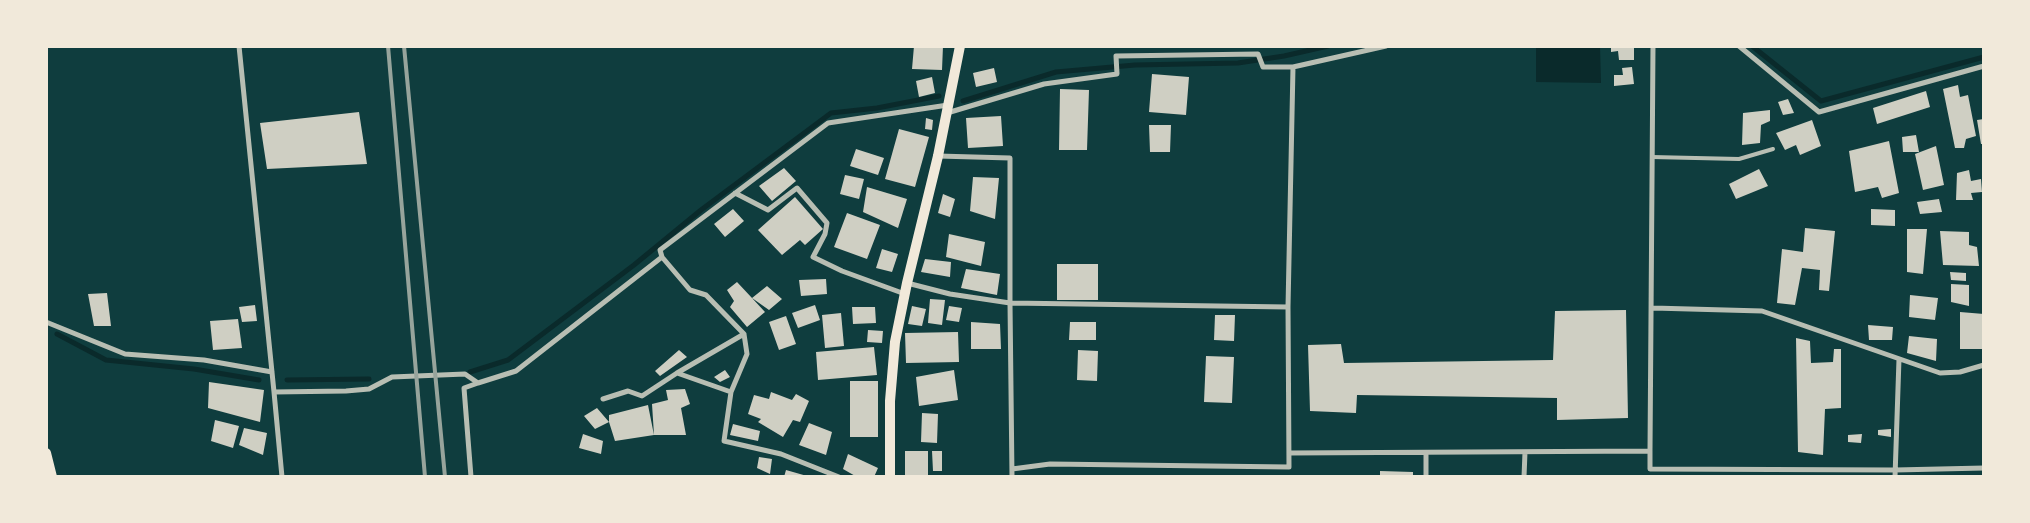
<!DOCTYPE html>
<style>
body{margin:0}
#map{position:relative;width:2030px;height:523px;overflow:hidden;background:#0f3d3e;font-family:Roboto,sans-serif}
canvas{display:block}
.frame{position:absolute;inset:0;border:48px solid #f1e9da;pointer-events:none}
</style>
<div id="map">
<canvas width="2030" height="523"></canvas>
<div class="frame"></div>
</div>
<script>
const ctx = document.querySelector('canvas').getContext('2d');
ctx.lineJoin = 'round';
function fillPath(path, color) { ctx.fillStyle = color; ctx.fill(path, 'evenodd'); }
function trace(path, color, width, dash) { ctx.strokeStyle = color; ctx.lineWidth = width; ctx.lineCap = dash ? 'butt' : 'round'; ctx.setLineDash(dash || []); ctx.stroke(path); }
fillPath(new Path2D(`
 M1536 46H1600L1601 83 1536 82Z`), '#0a2a2b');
trace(new Path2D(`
 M1752 46 1821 101 1984 57
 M963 101 1056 72 1135 65 1238 63 1284 56 1328 46
 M57 334 106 360 194 369 259 380
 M470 372 508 360 634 265 701 210 831 113 877 108 939 96
 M287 380 369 379`), '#0a2a2b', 5);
fillPath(new Path2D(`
 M914 46H943L942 70 912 69Z
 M1611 46H1634V60H1619L1618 51 1611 52Z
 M1632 67 1634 84 1614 86V75H1623L1622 68Z
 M994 68 997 82 976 87 973 73Z
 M1152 74 1189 77 1186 115 1149 112Z
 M932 77 935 93 919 97 916 81Z
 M1958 85 1960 97 1968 95 1976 136 1966 139 1964 148H1955L1943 89Z
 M1060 89 1089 90 1087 150H1059Z
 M1926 91 1930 107 1877 124 1873 108Z
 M1788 99 1794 113 1783 115 1778 102Z
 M1770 110V121L1761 125 1760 143 1742 145 1743 113Z
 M359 112 367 164 267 169 260 123Z
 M1001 116 1003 146 968 148 966 118Z
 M926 118 933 120 932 130 925 129Z
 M1984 119V144H1981L1977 120Z
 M1812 120 1821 146 1800 155 1796 145 1785 150 1776 133Z
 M1149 125H1171L1170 152H1150Z
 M899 129 929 137 915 187 885 179Z
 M1916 135 1919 152H1903L1902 137Z
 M1889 141 1899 193 1882 198 1878 187 1855 192 1849 151Z
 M1936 146 1944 185 1923 190 1915 154Z
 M856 149 884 158 878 175 850 166Z
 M784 168 796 181 772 201 759 186Z
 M1759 169 1768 186 1736 199 1729 184Z
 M1969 170 1971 181 1981 179 1982 192 1971 193 1973 200H1956L1957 173Z
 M845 175 864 179 859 199 840 194Z
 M973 177 999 178 995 219 970 211Z
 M867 187 907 199 898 228 863 212Z
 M943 194 955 199 950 217 938 213Z
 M795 197 823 229 805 245 800 240 782 255 758 230Z
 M1939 199 1942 212 1920 214 1917 202Z
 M733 209 744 221 725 237 714 224Z
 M1871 209 1895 210V226L1871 225Z
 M847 213 880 225 867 259 834 247Z
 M1805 228 1835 231 1829 291 1819 290 1820 270 1802 268 1795 305 1777 303 1782 249 1803 252Z
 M1907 229H1927L1923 274 1907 272Z
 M1940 231 1969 232V245L1977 247 1979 266 1943 265Z
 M949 234 985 242 981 266 946 257Z
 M882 249 898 254 892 272 876 268Z
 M925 259 951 262 950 277 921 272Z
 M1057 264H1098V300H1057Z
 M966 269 1000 274 997 295 961 288Z
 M1950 272 1966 273V281L1951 280Z
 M826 279 827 294 801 296 799 280Z
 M737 282 752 298 767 286 782 299 769 310 752 298 765 312 747 327 730 307 734 301 727 290Z
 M1951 284 1969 285V306L1951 302Z
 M107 293 111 326H94L88 294Z
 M1910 295 1938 298 1935 320 1909 317Z
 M930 299 945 300 942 325 928 323Z
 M255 305 257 321 242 322 239 307Z
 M815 305 820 320 798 328 792 313Z
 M912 306 926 309 922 326 908 324Z
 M949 306 962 308 959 322 946 320Z
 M852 307H875L876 323 853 324Z
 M1626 310 1628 418 1557 420V398L1357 395 1356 413 1310 411 1308 345 1341 344 1344 363 1553 360 1555 311Z
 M1960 312 1984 314V349H1960Z
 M841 313 844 346 825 348 822 315Z
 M1215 315H1235L1234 341 1214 340Z
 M786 316 796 344 779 350 769 322Z
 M238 319 242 348 213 350 210 321Z
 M971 322 1000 324 1001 349H971Z
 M1070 322H1096V340H1069Z
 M1868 325 1893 327 1892 340H1869Z
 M868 330 883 331 882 343 867 342Z
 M958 332 959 362 906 363 905 333Z
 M1909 336 1937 339 1936 361 1907 353Z
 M1796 338 1810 341 1811 363 1833 362 1834 349H1841V408L1825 409 1823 455 1798 452Z
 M874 347 877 375 818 380 816 352Z
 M679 350 687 357 660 376 655 371Z
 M1078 350 1098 351 1097 381 1077 380Z
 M1206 356 1234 357 1232 403 1204 402Z
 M725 370 730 377 720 382 714 377Z
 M954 370 958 400 919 406 916 377Z
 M850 381H878V437H850Z
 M209 382 264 390 260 422 208 408Z
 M685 389 690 404 681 408 686 435H654L615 441 609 422V415L648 405 654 435 652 404 668 400 666 390Z
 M771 392 792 400 796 394 809 401 800 422 793 420 783 437 758 422 761 419 748 414 754 395 769 399Z
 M597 408 609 422 595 429 584 416Z
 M922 413 938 414 937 443 921 442Z
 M215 420 239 426 233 448 211 441Z
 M809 423 832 432 826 455 799 445Z
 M733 424 760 431 758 441 730 435Z
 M244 428 267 433 263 455 239 445Z
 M1891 429V437L1878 435V430Z
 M583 434 603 441 601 454 579 448Z
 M1862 434 1861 443 1848 442V435Z
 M905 451H928V477H905Z
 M932 451H942V471H933Z
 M848 454 878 468 874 477H857L843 469Z
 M759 457 772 459 770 474 757 468Z
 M786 470 807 476V477H784Z
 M1380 471 1413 472V477H1380Z`), '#cfcfc3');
trace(new Path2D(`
 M1652 157 1739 159 1773 149`), '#b8beb3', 4);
trace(new Path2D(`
 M239 46 274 392
 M1739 46 1819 112 1984 66
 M947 113 1044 84 1117 74 1116 56 1258 54 1263 67H1293
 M938 156 1010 158V303L1288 307 1289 467 1050 464 1012 469
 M735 193 768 210 797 188 827 223 825 234 813 257 842 271 905 294
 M662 257 660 250 828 123 948 105
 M907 283 950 294 1010 303 1012 477
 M1288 307 1293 67 1386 46
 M1653 308 1762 311 1940 373 1960 372 1984 365
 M46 322 125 354 204 360 272 372
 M677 373 744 334
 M603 399 628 391 642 396 677 373 731 392
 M1650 451 1653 46
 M1289 453 1650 451V469L1895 470 1984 468
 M282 477 274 392 346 391 369 389 392 377 465 374 478 383 516 371 662 257 690 290 706 295 744 334 747 354 731 392 724 441 781 454 839 477
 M471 477 464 388 478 383
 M1426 477V453
 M1524 477 1525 452
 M1895 477 1899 359`), '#b8beb3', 5);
trace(new Path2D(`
 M46 453 52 477
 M890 477V401L895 342 907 283 938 156 960 46`), '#f1e9da', 10);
trace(new Path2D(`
 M388 46 425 477
 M404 46 445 477`), '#97a49c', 4);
</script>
